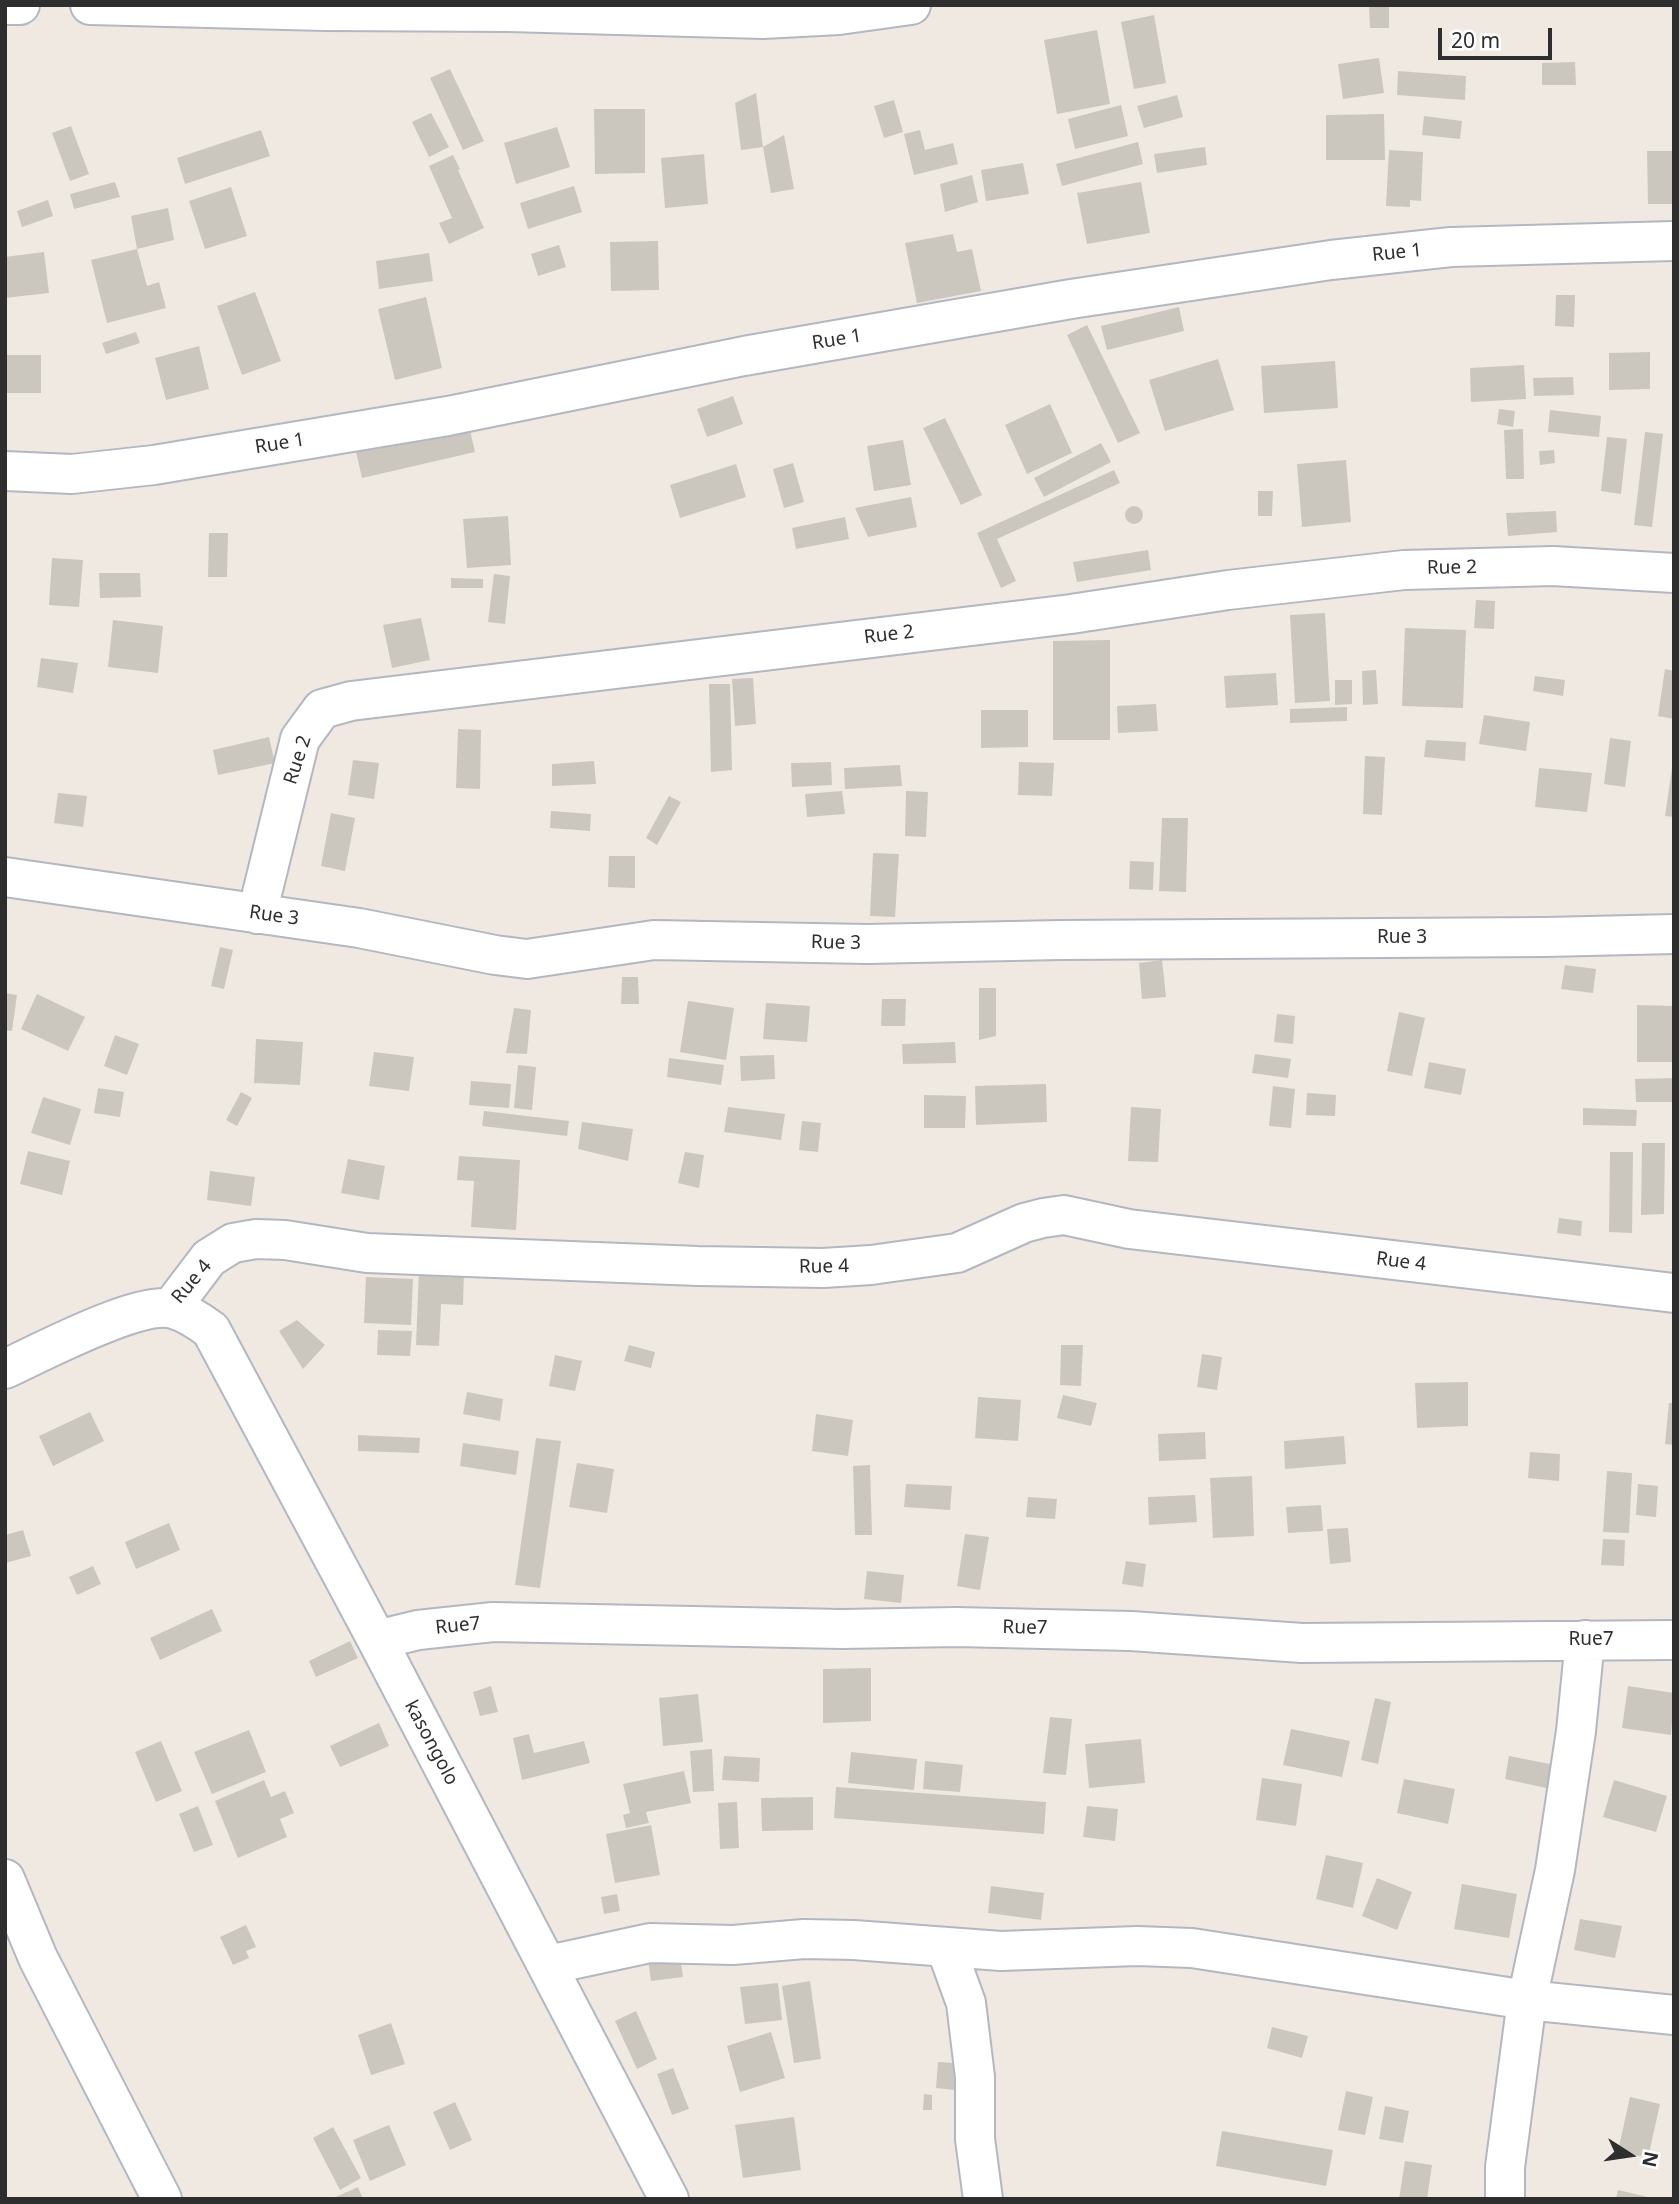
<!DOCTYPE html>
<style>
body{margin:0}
#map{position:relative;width:1679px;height:2204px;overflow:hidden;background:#efe9e1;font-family:"Noto Sans",sans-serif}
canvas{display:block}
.frame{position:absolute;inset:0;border:7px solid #2e2e2e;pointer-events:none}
.north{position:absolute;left:1595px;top:2120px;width:70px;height:70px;-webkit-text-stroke:5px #fff;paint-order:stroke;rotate:102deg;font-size:19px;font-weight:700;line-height:28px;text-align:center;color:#2e2e2e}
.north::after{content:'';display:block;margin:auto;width:24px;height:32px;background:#2e2e2e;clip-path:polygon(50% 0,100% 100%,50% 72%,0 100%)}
.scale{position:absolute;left:1438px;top:28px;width:114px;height:32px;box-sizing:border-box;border:4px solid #2e2e2e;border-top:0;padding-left:9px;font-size:21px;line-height:24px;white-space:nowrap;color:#2e2e2e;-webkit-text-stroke:5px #fff;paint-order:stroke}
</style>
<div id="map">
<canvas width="1679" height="2204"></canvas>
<div class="frame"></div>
<div class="north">N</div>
<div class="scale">20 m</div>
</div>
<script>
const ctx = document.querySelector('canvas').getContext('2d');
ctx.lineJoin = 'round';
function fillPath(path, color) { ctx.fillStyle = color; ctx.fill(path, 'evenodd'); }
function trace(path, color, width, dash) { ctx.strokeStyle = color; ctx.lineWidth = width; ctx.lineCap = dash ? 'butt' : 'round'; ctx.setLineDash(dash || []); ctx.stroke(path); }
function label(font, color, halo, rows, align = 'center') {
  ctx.font = font + ' "Noto Sans",sans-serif'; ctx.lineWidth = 6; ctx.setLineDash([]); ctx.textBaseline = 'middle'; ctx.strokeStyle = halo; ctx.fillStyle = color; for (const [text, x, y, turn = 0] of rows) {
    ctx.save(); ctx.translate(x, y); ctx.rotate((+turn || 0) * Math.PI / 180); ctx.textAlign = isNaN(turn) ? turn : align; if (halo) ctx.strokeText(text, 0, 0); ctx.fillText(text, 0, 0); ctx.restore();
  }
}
fillPath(new Path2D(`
 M1369 5H1389V28H1370Z
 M1154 15 1166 83 1134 89 1121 22Z
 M1097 30 1110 104 1057 114 1044 40Z
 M1379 58 1384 93 1343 99 1338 64Z
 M1575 62 1576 85H1542V63Z
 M450 69 484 141 463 150 430 78Z
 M1398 71 1466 76 1465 100 1397 95Z
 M756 93 763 147 741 150 735 103Z
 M1177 95 1183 117 1144 128 1137 106Z
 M894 100 903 132 884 138 874 106Z
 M1121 105 1128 136 1075 149 1068 119Z
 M594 109H645V173L595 174Z
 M431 113 449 147 429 157 412 122Z
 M1384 114 1385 160H1326V115Z
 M1424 116 1462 121 1460 139 1422 135Z
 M71 126 89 174 70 181 52 133Z
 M557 127 570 167 516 184 504 143Z
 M261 130 270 156 185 184 177 158Z
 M920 130 925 150 953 143 958 164 914 175 904 134Z
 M784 135 794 189 771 193 763 147Z
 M1138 142 1143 164 1062 186 1056 164Z
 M1205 147 1207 165 1157 173 1154 154Z
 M1389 150 1423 152 1421 201 1410 200V207L1386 206Z
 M1647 151H1674V204H1648Z
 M704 154 708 204 665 208 661 158Z
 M453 155 460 169 458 170 484 228 449 244 439 223 452 218 429 166Z
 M1023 163 1029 194 986 201 981 170Z
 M972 175 978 202 945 212 940 184Z
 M115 182 120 197 74 209 70 194Z
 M1141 182 1150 233 1087 244 1077 193Z
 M574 186 582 212 528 229 520 203Z
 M231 187 247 236 205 249 189 201Z
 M48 200 53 216 22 227 17 211Z
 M168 208 174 240 137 249 131 216Z
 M953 234 957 252 972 249 981 291 917 303 905 243Z
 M658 241 659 290 611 291 610 242Z
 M559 245 566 267 538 276 531 254Z
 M137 249 147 286 159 282 166 308 107 323 91 260Z
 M44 252 49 293 5 298V257Z
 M429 253 433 281 379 289 376 261Z
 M255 292 281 361 242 375 217 306Z
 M1556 295H1575L1574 327 1555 326Z
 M426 297 442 368 395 380 378 309Z
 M1179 307 1184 331 1107 350 1101 326Z
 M1087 325 1140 433 1118 443 1067 335Z
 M136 332 140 343 106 354 102 343Z
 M199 346 209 389 166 400 155 358Z
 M1650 352V389L1609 390V353Z
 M5 355H41V393H5Z
 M1218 359 1234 410 1165 431 1149 380Z
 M1335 361 1338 408 1264 413 1261 366Z
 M1524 365 1526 399 1471 402 1470 368Z
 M1573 377 1574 395 1534 396 1533 378Z
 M733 396 743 424 707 437 697 409Z
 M1050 404 1072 453 1027 474 1005 425Z
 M1499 409 1515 411 1513 427 1497 424Z
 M1550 410 1601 416 1599 437 1548 432Z
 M945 418 982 495 961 505 923 428Z
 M469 426 475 452 362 478 356 452Z
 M1523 429 1524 479H1506L1504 430Z
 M1645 432 1663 434 1652 527 1634 525Z
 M1607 437 1627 439 1621 494 1601 491Z
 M903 440 911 485 874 491 867 446Z
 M1101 443 1111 462 1044 497 1034 478Z
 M1554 450 1555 463 1540 465 1539 451Z
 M1346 460 1351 522 1302 527 1297 464Z
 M793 463 804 502 784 508 773 469Z
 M736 464 746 497 680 518 670 485Z
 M1114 470 1120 483 997 539 1016 581 1001 588 977 533Z
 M1258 491H1273L1272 516H1258Z
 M911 497 917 527 868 537 855 508Z
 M1125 515a9 9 0 1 1 18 0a9 9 0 1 1-18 0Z
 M1556 511 1557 532 1508 536 1506 513Z
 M508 516 511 565 467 568 463 519Z
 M845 517 849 539 796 549 792 528Z
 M209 533H228L227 577H208Z
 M1148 550 1151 570 1077 582 1073 562Z
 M52 558 83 560 79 607 49 605Z
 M99 573H140L141 597 100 598Z
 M494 574 510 576 505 624 488 622Z
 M451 578 483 579V588H451Z
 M1476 600 1495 601 1494 629 1474 628Z
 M1325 613 1330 701 1295 703 1290 615Z
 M421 618 430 660 392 668 383 625Z
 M113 620 163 626 158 673 108 667Z
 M1405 628 1466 630 1463 708 1402 706Z
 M1110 640V740H1053V641Z
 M41 658 78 663 73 693 37 687Z
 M1665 669 1674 671V719L1658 716Z
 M1376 670 1378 704 1363 705 1362 671Z
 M1276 673 1278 705 1226 708 1224 676Z
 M1535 676 1565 680 1563 696 1533 691Z
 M753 678 756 724 735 726 732 679Z
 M1335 680H1352V704L1335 705Z
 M709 684H730L732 770 711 772Z
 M1156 704 1158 731 1118 733 1117 706Z
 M1347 707V721L1290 723V709Z
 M981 710H1028V747L981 748Z
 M1484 715 1530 722 1526 751 1479 744Z
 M458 729 481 730 480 789 456 788Z
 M269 737 275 763 218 775 213 750Z
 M1610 738 1631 741 1625 787 1604 784Z
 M1426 740 1466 742 1465 761 1424 757Z
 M1365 756 1385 757 1382 815 1363 814Z
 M353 760 379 763 374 799 348 795Z
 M594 761 596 784 552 786V764Z
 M831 762 832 785 792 787 791 763Z
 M1019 762 1054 763 1052 796 1018 795Z
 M900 765 902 786 845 789 844 768Z
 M1539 768 1592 773 1587 812 1535 807Z
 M1672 768H1674V817L1665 816Z
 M842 791 845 814 807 817 805 794Z
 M906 791 928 792 926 837 905 836Z
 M58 793 87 796 83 827 54 823Z
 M669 796 681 802 657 845 646 838Z
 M551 811 591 814 590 831 550 828Z
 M331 813 355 818 345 871 321 866Z
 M1162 818H1188L1186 892 1159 891Z
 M873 853 899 854 895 917 870 916Z
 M609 856H635V888L608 887Z
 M1130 861 1154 862 1153 890 1129 889Z
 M220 947 233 950 224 989 211 986Z
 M1162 960 1166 997 1142 999 1139 963Z
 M1565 965 1596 969 1593 993 1561 989Z
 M622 977H638L639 1004H621Z
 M979 988H996V1036L979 1040Z
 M5 993 17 995 12 1031 5 1030Z
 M37 994 85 1017 68 1051 21 1029Z
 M882 999H906L905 1026H881Z
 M688 1001 734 1008 726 1060 680 1052Z
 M766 1003 810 1006 807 1042 763 1039Z
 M1637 1005 1674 1006V1062H1637Z
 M514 1008 531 1010 527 1054 506 1053Z
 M1399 1012 1425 1018 1412 1076 1387 1071Z
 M1277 1014 1295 1016 1293 1044 1274 1042Z
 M115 1035 139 1044 127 1075 104 1066Z
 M256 1039 303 1042 300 1085 254 1083Z
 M955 1042 956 1063 903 1064 902 1044Z
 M374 1052 414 1057 409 1091 369 1086Z
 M1255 1054 1291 1059 1288 1078 1252 1073Z
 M774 1055 775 1079 741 1081 740 1056Z
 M669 1058 724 1065 721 1085 667 1077Z
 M1429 1062 1466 1069 1461 1095 1424 1088Z
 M518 1065 536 1067 532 1110 514 1108Z
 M1674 1078V1102H1636L1635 1079Z
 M471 1081 511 1084 509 1108 469 1105Z
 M1046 1084 1047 1122 976 1125 975 1086Z
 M1273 1086 1295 1089 1291 1128 1269 1126Z
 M98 1088 124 1092 120 1117 94 1113Z
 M241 1092 252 1098 237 1126 226 1120Z
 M1307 1093 1336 1095 1335 1116 1306 1115Z
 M924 1095 966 1096 965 1128H924Z
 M43 1097 81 1109 70 1145 31 1133Z
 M728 1107 785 1114 781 1140 724 1132Z
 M1131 1107 1161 1109 1158 1162 1128 1161Z
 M1583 1108 1637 1110 1636 1126 1583 1125Z
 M484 1111 569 1121 567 1136 482 1126Z
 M802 1121 821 1123 818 1152 799 1150Z
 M582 1122 633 1129 628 1161 578 1149Z
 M1642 1143H1665L1664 1214 1641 1215Z
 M28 1151 70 1161 62 1195 20 1184Z
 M685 1152 704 1155 699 1188 678 1183Z
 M1610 1152H1633L1632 1233 1609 1232Z
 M459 1156 520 1160 516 1230 471 1227 474 1181 457 1180Z
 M348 1159 385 1166 379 1200 341 1193Z
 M210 1171 255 1177 251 1206 207 1200Z
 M1559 1218 1582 1221 1581 1236 1557 1233Z
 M419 1269 464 1271 463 1305 441 1304 439 1346 416 1345Z
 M366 1277 413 1279 411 1325 364 1323Z
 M297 1320 325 1345 303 1369 279 1331Z
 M378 1330 412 1331 410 1356 377 1355Z
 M629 1345 655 1352 651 1368 624 1361Z
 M1061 1345H1083L1081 1386 1060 1385Z
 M1202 1354 1222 1357 1217 1390 1197 1387Z
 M555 1355 582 1361 575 1391 549 1386Z
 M1468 1382V1426L1417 1428 1415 1383Z
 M467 1392 503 1399 500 1421 463 1414Z
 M1063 1395 1097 1403 1091 1426 1057 1418Z
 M978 1397 1021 1400 1018 1441 975 1438Z
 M1669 1403H1674V1445L1665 1444Z
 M90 1412 104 1441 53 1466 39 1436Z
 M816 1414 853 1420 848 1456 812 1451Z
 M1205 1432 1206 1459 1159 1461 1158 1434Z
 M358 1435 420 1438 419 1453 358 1451Z
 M1344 1436 1346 1464 1285 1469 1284 1441Z
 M536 1438 561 1441 540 1588 515 1585Z
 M463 1443 519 1451 516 1475 460 1466Z
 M1530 1452 1560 1454 1559 1481 1528 1478Z
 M577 1463 614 1469 607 1513 569 1507Z
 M870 1465 872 1535H855L853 1466Z
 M1607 1471 1632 1473 1629 1533 1603 1532Z
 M1252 1476 1254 1536 1213 1538 1210 1478Z
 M906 1484 952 1486 950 1510 904 1507Z
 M1638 1484 1658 1486 1656 1517 1636 1515Z
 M1195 1495 1197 1522 1149 1525 1148 1497Z
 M1028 1497 1057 1499 1055 1519 1026 1517Z
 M1321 1505 1323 1531 1288 1533 1286 1507Z
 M169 1523 180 1550 136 1569 125 1542Z
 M1348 1528 1351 1562 1330 1564 1327 1529Z
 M23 1530 31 1556 5 1563V1535Z
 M965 1534 989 1537 980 1590 957 1586Z
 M1603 1539 1625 1540 1624 1566 1601 1565Z
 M1126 1561 1146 1564 1143 1587 1122 1584Z
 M93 1566 101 1584 77 1595 69 1577Z
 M867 1571 904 1575 901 1603 864 1599Z
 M212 1609 222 1631 160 1660 150 1638Z
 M350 1641 358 1658 316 1677 309 1661Z
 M871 1668V1721L823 1723V1669Z
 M491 1686 498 1712 480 1716 473 1692Z
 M1628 1686 1674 1693 1671 1735 1622 1728Z
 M698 1694 703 1742 663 1746 659 1698Z
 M1375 1698 1391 1702 1378 1764 1361 1760Z
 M1050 1717 1072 1719 1066 1775 1043 1773Z
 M379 1723 389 1746 340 1767 330 1746Z
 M1291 1729 1350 1741 1342 1777 1283 1765Z
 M249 1730 266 1772 212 1794 194 1752Z
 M529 1734 534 1753 584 1741 590 1763 522 1780 513 1738Z
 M1141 1739 1145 1783 1089 1788 1085 1744Z
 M161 1741 182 1791 156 1802 135 1752Z
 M712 1749 714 1791 693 1792 690 1751Z
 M851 1752 917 1759 914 1790 848 1783Z
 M724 1756 760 1758 759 1782 722 1780Z
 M1509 1756 1560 1766 1555 1790 1505 1779Z
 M925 1761 963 1765 960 1792 923 1789Z
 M684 1771 691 1803 646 1812 649 1823 626 1828 623 1815 630 1813 623 1784Z
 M1262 1778 1302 1784 1296 1826 1256 1820Z
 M1404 1779 1455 1789 1448 1824 1397 1813Z
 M264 1780 271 1797 285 1791 294 1813 280 1819 287 1837 238 1858 215 1801Z
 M1614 1780 1667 1796 1656 1832 1603 1817Z
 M836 1787 1046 1802 1044 1834 834 1818Z
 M813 1797V1830L762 1831 761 1798Z
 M737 1802 739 1848 720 1849 718 1803Z
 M198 1806 213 1845 194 1852 179 1814Z
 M1087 1806 1118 1809 1115 1841 1083 1837Z
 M651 1825 660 1875 615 1883 606 1834Z
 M1326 1855 1363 1863 1353 1908 1316 1899Z
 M1377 1878 1412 1892 1397 1930 1362 1916Z
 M1462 1884 1517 1894 1509 1938 1454 1929Z
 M991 1886 1044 1893 1041 1920 988 1913Z
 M617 1894 620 1911 604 1914 601 1897Z
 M1580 1919 1622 1926 1615 1958 1574 1950Z
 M246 1925 256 1947 246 1951 249 1958 233 1965 220 1937Z
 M680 1956 683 1977 651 1981 648 1960Z
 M810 1981 821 2059 794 2063 782 1986Z
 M778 1983 782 2020 745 2024 740 1987Z
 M636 2011 657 2059 637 2069 615 2021Z
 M391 2023 405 2064 371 2075 358 2035Z
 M1272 2027 1308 2036 1302 2058 1267 2048Z
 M771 2032 785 2078 740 2092 727 2046Z
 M938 2062 956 2063 955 2090 936 2088Z
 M673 2068 689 2109 672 2115 657 2074Z
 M1346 2091 1373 2097 1365 2135 1338 2130Z
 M924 2094 932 2095V2110H923Z
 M1630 2097 1660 2104 1648 2158 1618 2151Z
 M455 2102 472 2140 450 2150 433 2112Z
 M1385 2106 1409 2111 1403 2143 1379 2139Z
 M794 2117 801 2170 743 2178 735 2125Z
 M389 2125 406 2165 370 2181 353 2140Z
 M333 2127 361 2178 340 2190 313 2138Z
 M1222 2131 1333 2150 1326 2186 1216 2166Z
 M1405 2161 1432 2165 1427 2199H1399Z
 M358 2187 363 2199H331Z
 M1618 2190 1652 2198V2199H1616Z`), '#cbc7bf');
const minor = new Path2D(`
 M5 5H20
 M90 5 325 11 508 12 763 19 839 15 911 5
 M5 471 72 474 154 465 448 416 744 356 1071 299 1331 260 1451 247 1674 241
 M5 877 359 928 495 955 527 959 654 940 867 944 1060 940 1546 937 1674 934
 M257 914 300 739 322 709 351 701 1071 614 1228 590 1404 570 1553 566 1674 573
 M171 1308 209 1258 233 1243 256 1239 285 1240 367 1253 698 1266 823 1268 871 1265 957 1253 1024 1223 1043 1218 1064 1215 1129 1229 1674 1293
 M5 1369C40 1353 139 1300 173 1309 187 1313 199 1321 211 1330L377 1640 669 2199
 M377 1640 418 1630 493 1622 842 1629 956 1627 1131 1631 1302 1643 1674 1640
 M5 1879 38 1958 162 2199
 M946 1948 966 2003 975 2077V2139L983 2199
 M548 1965 650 1943 733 1945 804 1939 854 1940 1001 1951 1137 1946 1192 1948 1527 2000 1674 2015
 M1505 2199V2167L1527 2000 1555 1870 1576 1731 1585 1640`);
trace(minor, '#b4b7c1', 42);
trace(minor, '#fff', 38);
label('19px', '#2e2e2e', '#fff', [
 ["Rue 1",1397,253,-6],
 ["Rue 1",837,340,-9],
 ["Rue 1",280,444,-9],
 ["Rue 2",1452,568,-1],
 ["Rue 2",889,635,-7],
 ["Rue 2",298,760,-72],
 ["Rue 3",274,916,8],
 ["Rue 3",1402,938],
 ["Rue 3",836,943,1],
 ["Rue 4",1401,1262,7],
 ["Rue 4",824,1267,-1],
 ["Rue 4",192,1282,-50],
 ["Rue7",458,1626,-6],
 ["Rue7",1025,1628,1],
 ["Rue7",1591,1640],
 ["kasongolo",431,1743,62]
]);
</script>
